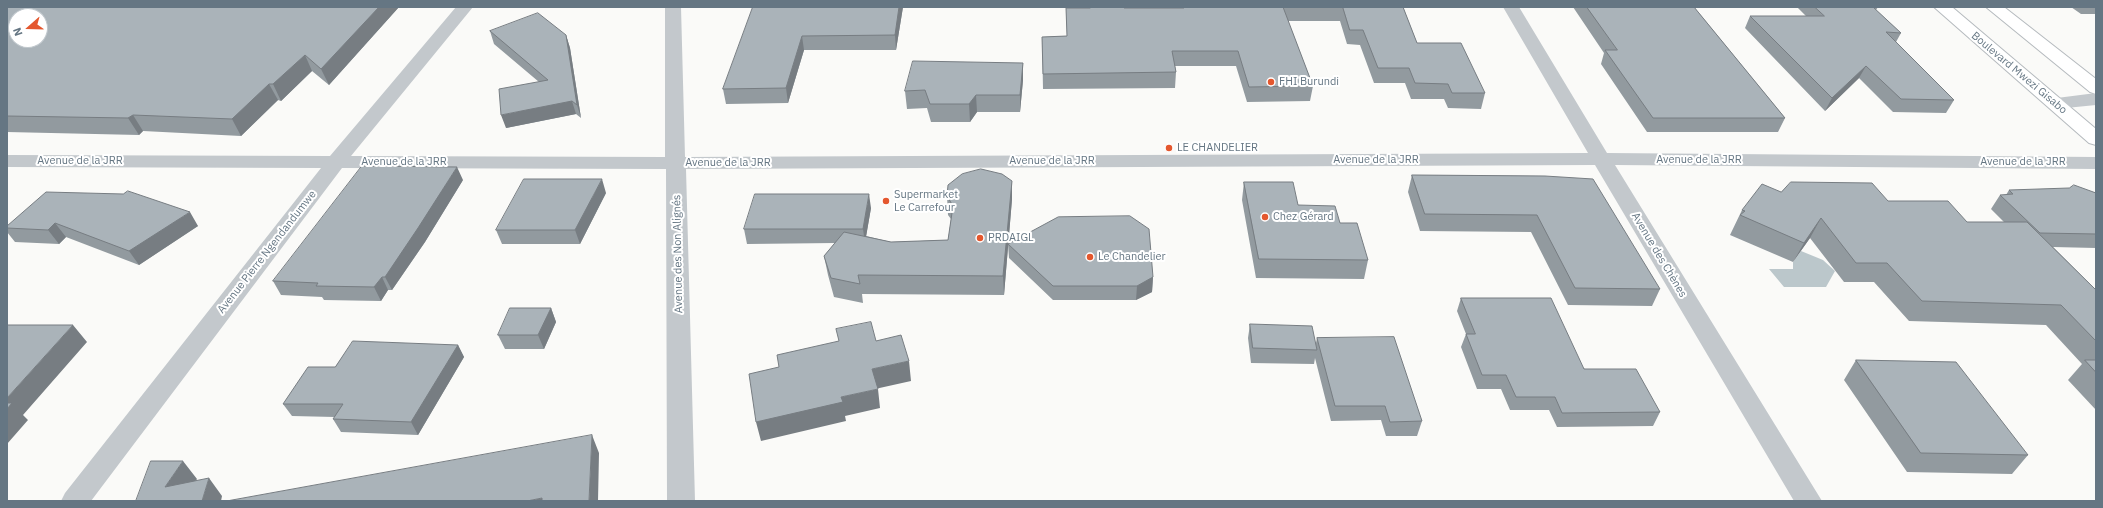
<!DOCTYPE html>
<meta charset="utf-8">
<style>
body{margin:0}
#map{position:relative;width:2103px;height:508px;overflow:hidden;background:#fafaf8;font-family:"IBM Plex Sans",sans-serif}
canvas{display:block}
.frame{position:absolute;inset:0;border:8px solid #657683;pointer-events:none}
.north{position:absolute;left:8px;top:8px;width:40px;height:40px;box-sizing:border-box;background:#fff;border:1px solid #c1c8cd;border-radius:50%;rotate:250deg;font-size:11px;font-weight:700;line-height:16px;text-align:center;color:#657683}
.north::after{content:'';display:block;margin:auto;width:14px;height:18px;background:#e4572e;clip-path:polygon(50% 0,100% 100%,50% 72%,0 100%)}
</style>
<div id="map">
<canvas width="2103" height="508"></canvas>
<div class="frame"></div>
<div class="north">N</div>
</div>
<script>
const ctx = document.querySelector('canvas').getContext('2d');
ctx.lineJoin = 'round';
function fillPath(path, color) { ctx.fillStyle = color; ctx.fill(path, 'evenodd'); }
function trace(path, color, width, dash) { ctx.strokeStyle = color; ctx.lineWidth = width; ctx.lineCap = dash ? 'butt' : 'round'; ctx.setLineDash(dash || []); ctx.stroke(path); }
function label(font, color, halo, rows, align = 'center') {
  ctx.font = font + ' "IBM Plex Sans",sans-serif'; ctx.lineWidth = 4; ctx.setLineDash([]); ctx.textBaseline = 'middle'; ctx.strokeStyle = halo; ctx.fillStyle = color; for (const [text, x, y, turn = 0] of rows) {
    ctx.save(); ctx.translate(x, y); ctx.rotate((+turn || 0) * Math.PI / 180); ctx.textAlign = isNaN(turn) ? turn : align; if (halo) ctx.strokeText(text, 0, 0); ctx.fillText(text, 0, 0); ctx.restore();
  }
}
fillPath(new Path2D(`
 M1801 251 1823 260 1835 271 1826 287H1784L1769 269H1793V262Z`), '#bbc7cb');
const major = new Path2D(`
 M1934 7H1952L2096 129V145L2089 143Z
 M1986 7H2004L2096 79V94L2090 92Z`);
trace(major, '#b5babe', 2);
fillPath(new Path2D(`
 M456 7H473L351 156 665 157V7H681L685 157 1588 153 1503 7H1519L1607 153 2096 157V169L1615 165 1822 501H1794L1595 165 686 169 695 501H667L666 169 342 168 91 501H61L65 493 321 168 7 167V155L330 156Z
 M2096 93V105L2056 109 2049 107 2047 103 2049 99Z`), '#c3c8cc');
fillPath(major, '#fff');
fillPath(new Path2D(`
 M7 7H399L329 85 312 71 281 101 278 100 241 136 143 131 139 135 7 132Z
 M753 7H903L896 50H804L788 103 726 104 723 89Z
 M1089 7H1124V8H1182V7H1403L1417 43 1485 93 1481 109 1448 108 1444 99H1411L1405 83H1374L1360 45 1347 44 1340 21H1288L1313 86 1310 101 1247 102 1236 66H1175L1176 72 1175 88 1043 89 1042 37 1067 36 1066 8H1089Z
 M1573 7H1694L1785 118 1778 132H1647L1601 64 1604 53Z
 M1797 7H1878L1876 10 1901 33 1896 42 1954 100 1946 113 1893 112 1859 78 1825 111 1745 28 1750 16H1806Z
 M2071 7H2096V14H2081Z
 M490 31 566 35 570 48 581 118 576 114 506 128 539 82 494 44Z
 M1023 63V80L1020 112H977L970 122H931L927 108 907 109 905 91Z
 M1412 175 1545 176 1660 289 1652 306 1568 305 1531 232 1420 231 1408 192Z
 M463 180 425 242 392 290H388L381 301 324 300 322 297 281 295 273 281Z
 M1012 181V199L1004 295 862 294 863 303 834 297 828 275 824 256 835 243 747 244 744 229 871 208 866 236 891 242 948 240 951 219 948 215 947 196Z
 M1244 182 1340 223 1368 260 1364 279 1256 278 1242 200Z
 M2009 190 2096 193V248L2053 247 2096 290V410L2068 380 2082 364 2046 325 1909 321 1874 282H1844L1810 238 1793 262 1730 235 1742 210 1781 192 1888 201 1967 222H2004L1991 209 2000 195H2006Z
 M606 193 580 244H502L496 230Z
 M123 194 198 226 139 265 66 237 59 244 15 242 7 232V226Z
 M1008 244 1153 277 1152 292 1136 300H1053L1009 258Z
 M1461 298 1660 412 1653 426 1557 427 1549 410H1510L1501 389H1477L1461 347 1466 334 1457 311Z
 M551 308 556 322 544 349H505L498 335Z
 M1250 324 1316 343 1317 338 1422 421 1417 436H1386L1381 420 1331 421 1315 358 1314 364 1251 363 1248 338Z
 M458 345 464 357 418 435 341 432 333 419 335 417 292 416 283 404 335 367Z
 M1856 360 2028 455 2012 474 1907 472 1844 380Z`), '#929a9f');
fillPath(new Path2D(`
 M379 7H399L329 85 321 69Z
 M899 7H903L896 50 895 35Z
 M566 35 570 48 581 118 577 105Z
 M802 36 804 50 788 103 786 88Z
 M305 55 312 71 281 101 273 84Z
 M1023 63V80L1020 112V95Z
 M1866 66 1859 78 1825 111 1832 98Z
 M269 84 278 100 241 136 232 119Z
 M976 95 977 112 970 122 969 104Z
 M572 101 576 114 506 128 501 115Z
 M133 115 143 131 139 135 128 118Z
 M457 167 463 180 425 242 392 290 385 277Z
 M602 179 606 193 580 244 575 230Z
 M1012 181V199L1004 295 1003 276Z
 M869 194 871 208 865 243 863 229Z
 M190 212 198 226 139 265 129 251Z
 M1821 218 1810 238 1793 262 1804 243Z
 M55 223 66 237 59 244 48 230Z
 M382 277 388 290 381 301 374 287Z
 M1153 277 1152 292 1136 300 1137 286Z
 M551 308 556 322 544 349 538 335Z
 M73 325 87 342 23 415 28 420 7 444V398Z
 M458 345 464 357 418 435 411 422Z
 M909 361 911 381 875 389 872 369Z
 M878 389 880 408 845 416 846 421 761 441 756 422 841 397Z
 M592 435 599 453 598 501H589Z
 M183 461 197 479 182 501 165 487Z
 M209 478 222 496 221 501H202Z
 M542 498 543 501H527Z`), '#777d82');
const building = new Path2D(`
 M7 7H379L321 69 305 55 273 84H269L232 119 133 115 128 118 7 116ZM16 16H40V40H16Z
 M753 7H899L895 35 802 36 786 88 723 89Z
 M1090 7H1124V8H1184V7H1283L1313 86 1249 87 1238 51H1172L1176 72 1043 74 1042 37 1067 36 1066 8H1090Z
 M1343 7H1403L1417 43H1461L1485 93H1452L1448 84 1415 83 1409 68H1378L1363 30H1350Z
 M1587 7H1694L1785 118H1653L1605 50H1617Z
 M1815 7H1873L1901 33 1886 32 1954 100 1901 99 1866 66 1832 98 1750 16H1824Z
 M538 13 566 35 577 105 572 101 501 115 499 89 548 80 490 31Z
 M913 61 1023 63 1020 95H976L969 104H930L925 90 905 91Z
 M362 166 457 167 418 228 385 277H382L374 287 316 286 318 283 273 281Z
 M981 169 1002 174 1012 181 1003 276 858 275 860 284 831 278 824 256 844 232 891 242 948 240 953 206 947 196 948 185 962 174Z
 M1412 175 1545 176 1593 179 1660 289 1575 288 1537 215 1425 214Z
 M524 179H602L575 230H496Z
 M1244 182H1293L1298 205 1335 206 1340 223H1357L1368 260 1259 259Z
 M1791 182 1872 183 1888 201H1948L1967 222H2027L2096 290V341L2061 305 1922 301 1887 263H1856L1821 218 1804 243 1740 215 1745 211 1742 210 1762 184 1781 192Z
 M2074 185 2096 193V234L2040 233 2000 195 2013 194 2009 190 2069 188Z
 M128 191 190 212 129 251 55 223 48 230 7 228V226L46 192 123 194Z
 M755 194H869L863 229H744Z
 M1130 216 1149 229 1153 277 1137 286H1053L1008 244 1058 217Z
 M1461 298H1551L1584 369H1636L1660 412 1562 413 1555 397H1516L1506 375H1482L1466 334H1475Z
 M510 308H551L538 335H498Z
 M871 322 876 341 901 335 909 361 872 369 878 389 841 397 843 402 756 422 749 374 779 367 777 355 839 341 836 329Z
 M1250 324 1312 326 1317 350 1253 348Z
 M7 325H73L7 398Z
 M1394 337 1422 421 1390 422 1385 406H1335L1317 338Z
 M353 341 458 345 411 422 333 419 343 404H283L308 367H335Z
 M1856 360 1956 362 2028 455 1921 453Z
 M2085 360H2096V372Z
 M7 403H12L7 409Z
 M592 435 589 501H542V498L527 501H227Z
 M151 461H183L165 487 209 478 202 501H136Z`);
fillPath(building, '#aab3b9');
trace(building, '#777d82', 1);
for (const [x, y, r, color] of [
 [1271,82,4,"#e4572e"],
 [1169,148,4,"#e4572e"],
 [886,201,4,"#e4572e"],
 [1265,217,4,"#e4572e"],
 [980,238,4,"#e4572e"],
 [1090,257,4,"#e4572e"]
]) { const dot = new Path2D(); dot.arc(x, y, r, 0, 2 * Math.PI); ctx.fillStyle = color; ctx.fill(dot); trace(dot, '#fff', 1.5); }
label('11px', '#657683', '#fff', [
 ["Boulevard Mwezi Gisabo",2019,73,40],
 ["Avenue de la JRR",1376,160],
 ["Avenue de la JRR",1699,160],
 ["Avenue de la JRR",80,161],
 ["Avenue de la JRR",1052,161],
 ["Avenue de la JRR",404,162],
 ["Avenue de la JRR",2023,162],
 ["Avenue de la JRR",728,163],
 ["Avenue Pierre Ngendandumwe",267,252,-52],
 ["Avenue des Non Alignés",678,254,-91],
 ["Avenue des Chènes",1659,255,59]
]);
label('11px', '#657683', '#fff', [
 ["FHI Burundi",1279,82],
 ["LE CHANDELIER",1177,148],
 ["Supermarket",894,195],
 ["Le Carrefour",894,208],
 ["Chez Gérard",1273,217],
 ["PRDAIGL",988,238],
 ["Le Chandelier",1098,257]
], 'left');
</script>
